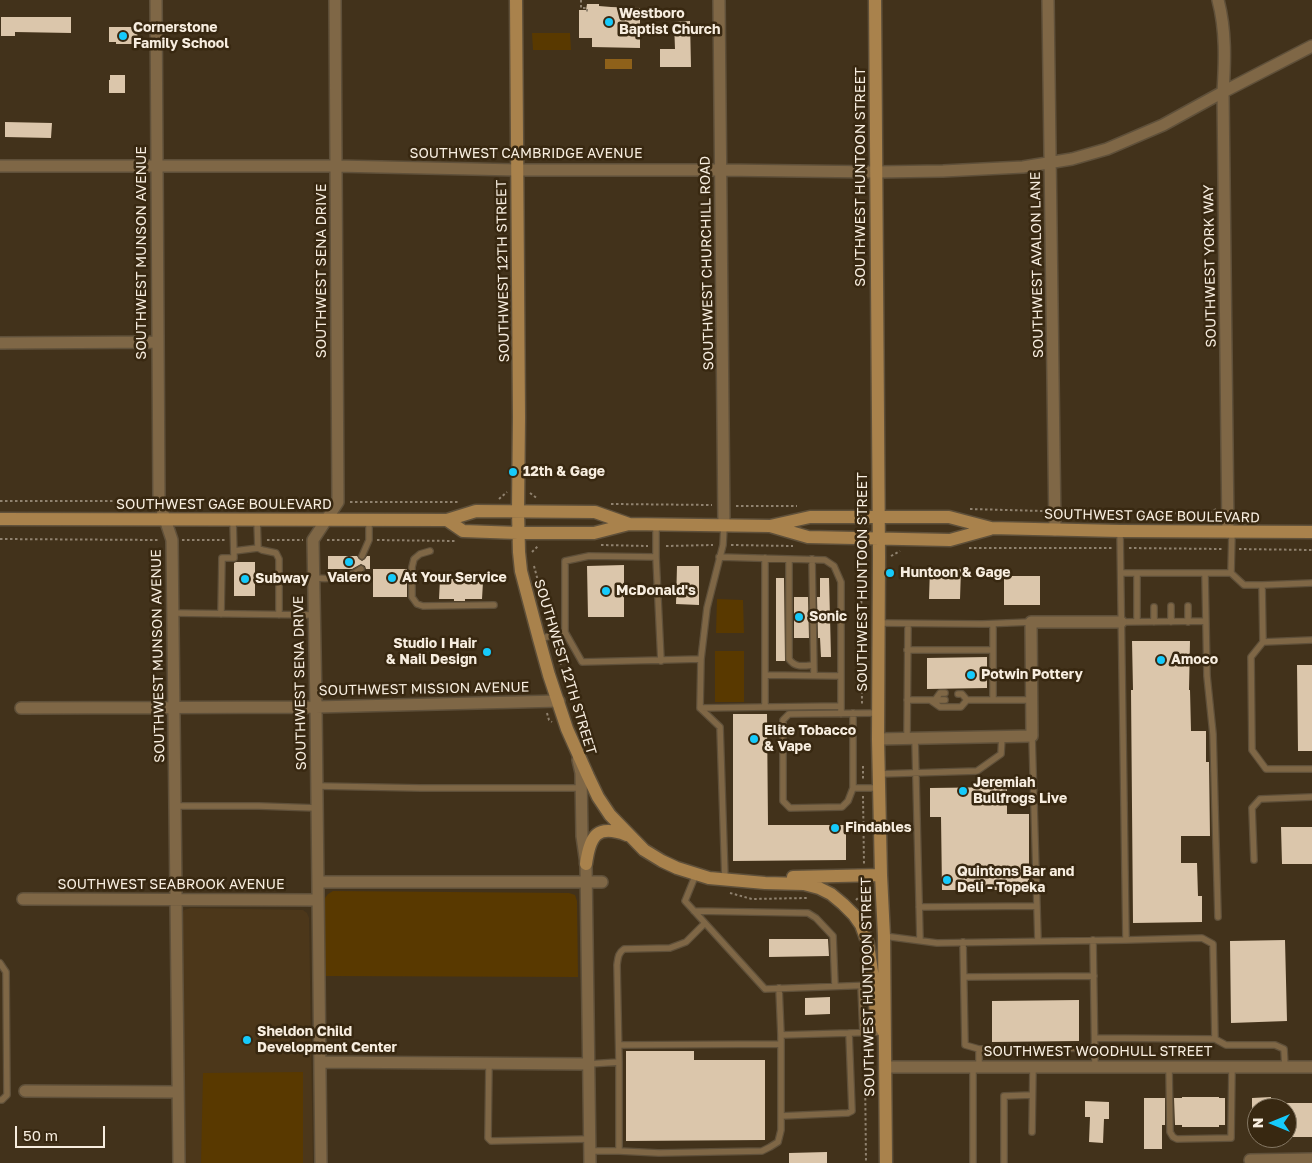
<!DOCTYPE html>
<style>
body{margin:0}
#map{position:relative;width:1312px;height:1163px;overflow:hidden;background:#42321b;font-family:"Golos Text",sans-serif}
canvas{display:block}
.north{position:absolute;left:1247px;top:1098px;width:50px;height:50px;box-sizing:border-box;background:#382811;border:1px solid #847763;border-radius:50%;rotate:270deg;font-size:14px;font-weight:700;line-height:20px;text-align:center;color:#f7eddf}
.north::after{content:'';display:block;margin:auto;width:18px;height:22px;background:#16cafb;clip-path:polygon(50% 0,100% 100%,50% 72%,0 100%)}
.scale{position:absolute;left:15px;top:1126px;width:90px;height:22px;box-sizing:border-box;border:2px solid #f7eddf;border-top:0;padding-left:6px;font-size:15px;line-height:18px;white-space:nowrap;color:#f7eddf;-webkit-text-stroke:4px #382811;paint-order:stroke}
</style>
<div id="map">
<canvas width="1312" height="1163"></canvas>
<div class="north">N</div>
<div class="scale">50 m</div>
</div>
<script>
const ctx = document.querySelector('canvas').getContext('2d');
ctx.lineJoin = 'round';
function fillPath(path, color) { ctx.fillStyle = color; ctx.fill(path, 'evenodd'); }
function trace(path, color, width, dash) { ctx.strokeStyle = color; ctx.lineWidth = width; ctx.lineCap = dash ? 'butt' : 'round'; ctx.setLineDash(dash || []); ctx.stroke(path); }
function label(font, color, halo, rows, align = 'center') {
  ctx.font = font + ' "Golos Text",sans-serif'; ctx.lineWidth = 5; ctx.setLineDash([]); ctx.textBaseline = 'middle'; ctx.strokeStyle = halo; ctx.fillStyle = color; for (const [text, x, y, turn = 0] of rows) {
    ctx.save(); ctx.translate(x, y); ctx.rotate((+turn || 0) * Math.PI / 180); ctx.textAlign = isNaN(turn) ? turn : align; if (halo) ctx.strokeText(text, 0, 0); ctx.fillText(text, 0, 0); ctx.restore();
  }
}
fillPath(new Path2D(`
 M191 908 303 910 307 913 309 918 313 1163H184L181 915 184 910Z`), '#4c371a');
fillPath(new Path2D(`
 M532 33H570L571 50H533Z
 M717 599 743 600 744 633H716Z
 M715 651H744V702H715Z
 M333 891 569 893 575 895 577 901 578 977 325 976V898L328 894Z
 M303 1072V1163H201L203 1073Z`), '#593900');
fillPath(new Path2D(`
 M605 59H632V69H605Z`), '#8e611a');
fillPath(new Path2D(`
 M587 4H599V6L611 7 640 8V48L592 47V38H579V10H586Z
 M1 17H71V33L15 32V36H1Z
 M690 21 691 67H660V49H675L674 22Z
 M109 27H134V30H137L138 42H134V44H116V42H109Z
 M110 75H125V93H109V80H110Z
 M5 122 52 123 51 138 5 137Z
 M328 556H357L359 559 362 561 365 559 367 556H370V569H366L365 566 361 564 352 569H328Z
 M236 562H255V596H234V563Z
 M624 565V617H588L587 566Z
 M677 566H699V605L676 604Z
 M930 568 961 569 960 599H929Z
 M373 569H407V597H373Z
 M1004 576H1040V605H1004Z
 M776 578H784L785 661H776Z
 M820 578H829L831 657H821L820 638H818L817 597H820Z
 M440 579H467V582H483L482 599H465V601H454V599H439Z
 M794 597H808L809 638H794Z
 M1132 641H1190L1189 690H1190L1191 731H1206V762H1209L1210 836H1181V863H1197L1198 896H1202V922L1133 923 1131 690H1133Z
 M987 657V688L927 689V658Z
 M1297 665H1312V751H1298Z
 M733 714H767L768 825H846V860L733 861Z
 M1007 787V814H1029V890H942L941 817H930V788Z
 M1281 827H1312V864H1282Z
 M769 939H828L829 956 769 957Z
 M1285 940 1287 1021 1231 1023 1230 941Z
 M830 997V1014L805 1015V998Z
 M1079 1000V1041L992 1042V1001Z
 M626 1051H694V1060H765V1140L626 1141Z
 M1182 1097H1219V1098H1225V1125H1219V1127H1182V1125H1175L1174 1098H1182Z
 M1271 1097V1108H1252V1098Z
 M1144 1098H1165V1125H1162V1149H1144Z
 M1085 1101 1109 1102V1119H1104L1103 1143 1089 1142 1090 1117H1085Z
 M1287 1103H1312V1137H1287Z
 M827 1152V1163H789V1153Z`), '#dbc6ab');
const service = new Path2D(`
 M257 520 258 548 262 550 276 553 279 559V615
 M656 524V557L661 661
 M234 551 258 548
 M430 551 420 554 414 559 412 567V597L417 604 423 606 494 605
 M362 556 369 540V520
 M656 557 589 556 565 561V632L582 662 701 659 700 708 720 727 725 879
 M719 557 825 560 834 566 841 582V714
 M789 559V659C795 668 804 666 813 665
 M812 559 814 675
 M1121 573H1231L1244 585H1262L1263 642
 M1205 573 1207 676 1213 734 1218 917
 M1231 573 1232 532
 M313 578C330 579 348 579 361 569
 M1262 585 1312 583
 M1188 606V622
 M1154 607V622
 M173 613 314 615
 M221 614 222 558H234L233 520
 M1121 622 1206 621
 M1137 622V573
 M1171 622V606
 M878 623 982 624 1031 622
 M539 639 565 632
 M1312 640 1263 642 1251 657 1252 750 1266 769H1312
 M907 650H993V624
 M701 659 707 608 723 545 724 526
 M765 675 841 676
 M958 694H962L967 700H1031
 M993 699V650
 M907 700H930L940 707H961L967 700
 M930 700H945
 M935 700 940 693H945
 M765 707V558
 M700 708 841 706
 M853 713V788
 M878 713 789 714 783 720V801L790 808 842 807 848 801 853 788H879
 M1032 736 1038 941
 M907 738 908 624
 M915 738 920 940
 M879 774 977 771 1001 754 1002 736
 M317 786 421 788H581
 M175 806H259L317 808
 M1254 860 1252 808 1260 799 1312 797
 M696 874 685 901 765 989 875 985
 M919 907 1037 906
 M694 911 808 913 816 918 833 936 835 986
 M884 936 937 943 1126 940 1120 531
 M1093 940 1095 1067
 M1126 940 1202 938 1213 944 1215 1039 1226 1045H1275L1284 1049 1285 1067
 M963 942 965 1045 979 1049 1095 1048
 M0 963 6 972 7 1095 2 1100H0
 M964 977 1094 976
 M861 986 863 1033
 M779 988 781 1035 849 1033
 M781 1035V1116
 M1095 1038 1215 1039
 M619 1045 781 1044
 M489 1063 488 1138 491 1141 590 1139
 M589 1064 619 1062 617 965C618 958 618 953 624 949L670 948 686 942 705 923
 M973 1067V1163
 M979 1067V1049
 M1169 1067 1170 1132 1173 1137 1177 1139 1231 1138 1232 1067
 M1032 1132 1033 1067
 M590 1151H619V1062
 M619 1151 659 1153 762 1151 770 1147 778 1142 781 1130V1116L848 1113 852 1111 849 1033 884 1032
 M1004 1163V1096L1032 1095`);
const minor = new Path2D(`
 M156 0 159 501 172 540 179 1163
 M719 0 724 526
 M1048 0 1055 530
 M1218 0C1226 30 1225 61 1223 92L1228 532
 M0 166H336L517 170H721L876 172 943 171 1023 167 1072 159 1107 149 1163 125 1223 92 1312 46
 M0 343 157 342
 M21 708 316 707 559 701
 M878 739 1032 736 1031 622H1121
 M578 760 581 773 582 836 586 864 590 1163
 M318 882H602
 M23 899 318 900
 M320 1062 589 1064
 M885 1067H1312
 M25 1091 178 1092
 M1250 1160 1312 1159
 M321 1163 316 707 313 540 338 502 335 0`);
const secondary = new Path2D(`
 M516 0 519 417 518 511 519 552 521 571 539 639 549 675 567 729 588 776 598 797 610 815 644 850 662 861 677 868 709 878 765 883 804 884 819 888 831 894 843 904 854 915 861 925 868 944 874 985 876 1019 884 1032
 M875 0 879 556 878 739 881 875 884 936 886 1163
 M0 519 447 520 476 511 595 512 629 524
 M447 520 463 531 518 533H594L629 524 770 526 810 517H949L991 528 1120 531 1312 532
 M770 526 808 537 950 540 990 529
 M586 864C590 835 597 824 627 835
 M793 877 881 875`);
trace(service, '#5f503a', 8);
trace(minor, '#5f503a', 14);
trace(secondary, '#5f503a', 15);
trace(new Path2D(`
 M581 0V8H587V12
 M530 493 538 499
 M499 499 507 492
 M0 501H148
 M172 501 323 502
 M350 502H460
 M611 504 712 505
 M736 506H797
 M970 509 1043 511
 M1065 511 1208 514 1216 509
 M0 539 160 540
 M182 540H225
 M267 540H303
 M327 540H360
 M377 540 455 541
 M601 545 648 546
 M731 545 793 546
 M666 546 713 545
 M969 548H1112
 M1129 548 1222 549
 M1239 549 1312 550
 M861 551 862 704
 M532 552 539 545
 M861 555H867
 M891 556 900 551
 M534 566 550 626
 M555 643 565 680
 M547 713 549 720 552 722
 M863 766V779
 M863 796 864 864
 M730 893 752 899 807 898
 M856 900 864 892V888
 M865 1068 866 1163`), '#90826f', 2, [2.5, 2.5]);
trace(service, '#7f6746', 5.5);
trace(minor, '#7f6746', 11);
trace(secondary, '#a9824c', 12);
for (const [x, y, r, color] of [
 [609,22,5,"#16cafb"],
 [123,36,5,"#16cafb"],
 [513,472,5,"#16cafb"],
 [349,562,5,"#16cafb"],
 [890,573,5,"#16cafb"],
 [392,578,5,"#16cafb"],
 [245,579,5,"#16cafb"],
 [606,591,5,"#16cafb"],
 [799,617,5,"#16cafb"],
 [487,652,5,"#16cafb"],
 [1161,660,5,"#16cafb"],
 [971,675,5,"#16cafb"],
 [754,739,5,"#16cafb"],
 [963,791,5,"#16cafb"],
 [835,828,5,"#16cafb"],
 [947,880,5,"#16cafb"],
 [247,1040,5,"#16cafb"]
]) { const dot = new Path2D(); dot.arc(x, y, r, 0, 2 * Math.PI); ctx.fillStyle = color; ctx.fill(dot); trace(dot, '#382811', 2); }
label('bold 14px', '#f7eddf', '#382811', [
 ["Westboro",619,14],
 ["Baptist Church",619,30],
 ["Cornerstone",133,28],
 ["Family School",133,44],
 ["12th & Gage",523,472],
 ["Huntoon & Gage",900,573],
 ["Valero",349,578,"center"],
 ["At Your Service",402,578],
 ["Subway",255,579],
 ["McDonald's",616,591],
 ["Sonic",809,617],
 ["Studio I Hair",477,644,"right"],
 ["& Nail Design",477,660,"right"],
 ["Amoco",1171,660],
 ["Potwin Pottery",981,675],
 ["Elite Tobacco",764,731],
 ["& Vape",764,747],
 ["Jeremiah",973,783],
 ["Bullfrogs Live",973,799],
 ["Findables",845,828],
 ["Quintons Bar and",957,872],
 ["Deli - Topeka",957,888],
 ["Sheldon Child",257,1032],
 ["Development Center",257,1048]
], 'left');
label('14px', '#f7eddf', '#382811', [
 ["SOUTHWEST CAMBRIDGE AVENUE",526,154],
 ["SOUTHWEST HUNTOON STREET",861,177,-90],
 ["SOUTHWEST MUNSON AVENUE",142,253,-90],
 ["SOUTHWEST CHURCHILL ROAD",707,263,-91],
 ["SOUTHWEST AVALON LANE",1037,265,-91],
 ["SOUTHWEST YORK WAY",1210,266,-91],
 ["SOUTHWEST SENA DRIVE",322,271,-90],
 ["SOUTHWEST 12TH STREET",503,271,-91],
 ["SOUTHWEST GAGE BOULEVARD",224,505],
 ["SOUTHWEST GAGE BOULEVARD",1152,516,1],
 ["SOUTHWEST HUNTOON STREET",863,582,-90],
 ["SOUTHWEST MUNSON AVENUE",158,656,-91],
 ["SOUTHWEST 12TH STREET",565,667,73],
 ["SOUTHWEST SENA DRIVE",300,683,-91],
 ["SOUTHWEST MISSION AVENUE",424,689,-1],
 ["SOUTHWEST SEABROOK AVENUE",171,885],
 ["SOUTHWEST HUNTOON STREET",868,987,-91],
 ["SOUTHWEST WOODHULL STREET",1098,1052]
]);
</script>
